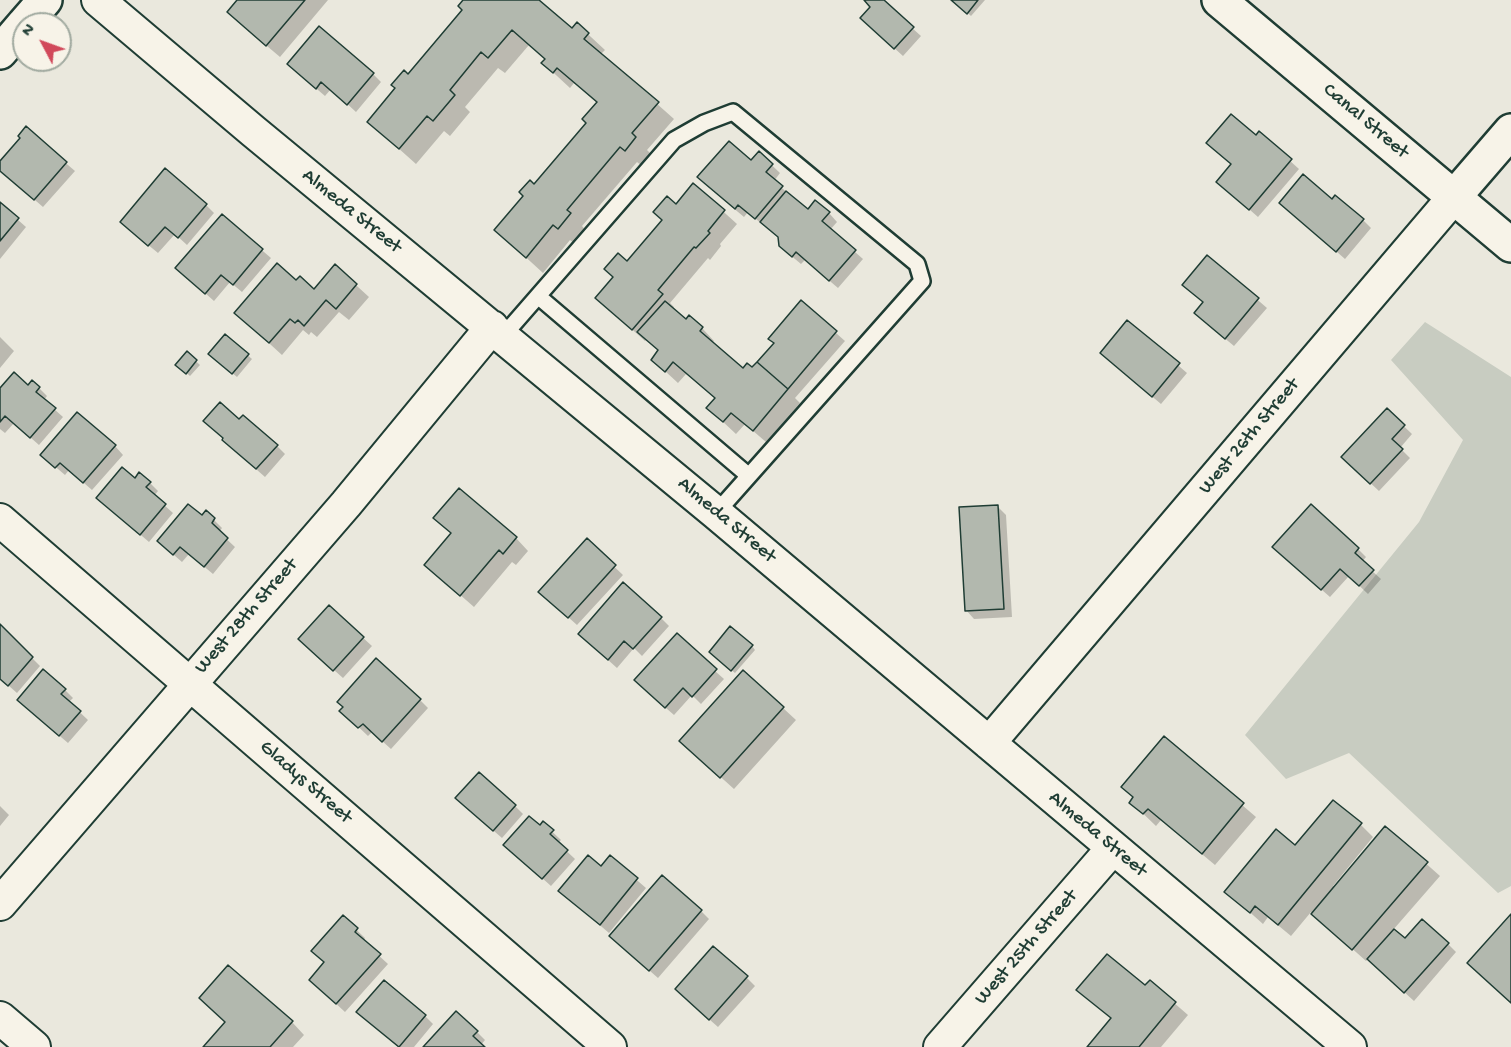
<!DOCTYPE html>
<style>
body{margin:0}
#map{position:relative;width:1511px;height:1047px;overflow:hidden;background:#eae8dd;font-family:"Gochi Hand",sans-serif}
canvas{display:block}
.north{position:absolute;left:12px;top:12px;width:60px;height:60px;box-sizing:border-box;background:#f7f3e8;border:2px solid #a1aaa0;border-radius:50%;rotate:311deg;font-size:16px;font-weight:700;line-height:24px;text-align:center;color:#1f3d34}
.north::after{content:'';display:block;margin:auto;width:21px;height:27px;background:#d1495b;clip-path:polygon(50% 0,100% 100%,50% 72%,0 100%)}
</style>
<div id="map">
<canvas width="1511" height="1047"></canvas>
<div class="north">N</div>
</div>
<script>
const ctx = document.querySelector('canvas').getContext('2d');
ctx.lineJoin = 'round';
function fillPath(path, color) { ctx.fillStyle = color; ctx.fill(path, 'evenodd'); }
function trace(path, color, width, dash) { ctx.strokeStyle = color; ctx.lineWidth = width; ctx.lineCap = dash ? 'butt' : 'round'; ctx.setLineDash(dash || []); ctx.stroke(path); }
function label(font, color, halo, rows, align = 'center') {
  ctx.font = font + ' "Gochi Hand",sans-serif'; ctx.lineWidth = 4.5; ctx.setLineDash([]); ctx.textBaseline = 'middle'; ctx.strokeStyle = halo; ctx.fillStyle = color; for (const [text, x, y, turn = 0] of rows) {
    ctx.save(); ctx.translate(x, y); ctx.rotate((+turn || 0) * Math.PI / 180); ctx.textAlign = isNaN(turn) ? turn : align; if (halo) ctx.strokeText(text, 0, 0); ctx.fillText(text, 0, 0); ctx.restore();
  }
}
fillPath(new Path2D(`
 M1425 322 1511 377V886L1498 893 1349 753 1286 779 1245 735 1419 522 1463 440 1391 360Z`), '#c8ccc1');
fillPath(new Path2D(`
 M239 0H328L280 57 241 24Z
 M465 0H536L572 30 577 24 605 50 601 54 674 119 647 150 651 154 642 166 637 162 582 226 586 231 575 244 570 240 543 273 496 230 588 123 598 104 574 83 570 88 543 63 546 60 529 45 505 73 498 68 465 107 470 112 450 136 444 131 416 164 369 122 464 10Z
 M866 0H881L921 36 903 56 870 26 871 7Z
 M953 0H985L971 16Z
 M297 72 373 74 381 82 356 112 331 89 325 96Z
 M26 129 75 171 43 207 0 170V163L22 138Z
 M1259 133 1299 169 1258 217 1218 182Z
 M759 153 780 173 774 181 808 211 816 202 829 213 837 222 830 230 863 259 838 288 805 260 801 264 789 254 780 238 765 225 764 226 748 212 744 217 707 186 752 162Z
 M694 185 737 224 720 244 721 246 710 260 708 258 670 303 674 307 672 309 686 321 702 328 714 341 712 343 743 370 752 369 775 343 801 302 845 341 795 398 800 403 766 442 745 424 736 434 721 420 716 399 686 374 678 383 653 360 660 351 647 339 645 341 597 298Z
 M1332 201 1363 220 1371 228 1345 259 1281 203Z
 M0 204 26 227 0 259Z
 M206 205 214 213 187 245 175 234 158 253 130 230Z
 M222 216 271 258 242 292 230 282 214 301 186 276Z
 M1208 257 1267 308 1234 346 1204 321Z
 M335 266 369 297 349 320 339 312 317 337 311 332 309 335 303 330 282 355 236 313 297 282 314 291Z
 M1128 322 1187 373 1161 404 1110 361Z
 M226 336 252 359 237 377 214 358Z
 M0 337 14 351 0 368Z
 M187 353 200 365 190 376 177 365Z
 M28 387 39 388 47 396 44 400 63 417 39 445 14 423 5 433 0 429V391Z
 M1387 410 1412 434 1400 448 1410 458 1379 491 1351 465Z
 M240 421 277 446 285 454 265 477 232 448Z
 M115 446 123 455 92 490 69 470 65 475 51 463Z
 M135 480 150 483 158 491 154 496 173 513 149 542 107 506Z
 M998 507 1006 515 1012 617 974 619 966 610Z
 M206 512 222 528 219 532 235 547 213 574 189 554 182 562 167 549Z
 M435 518 516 538 528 551 516 565 512 562 474 607 426 565 452 534Z
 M587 541 623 575 577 625 549 600Z
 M1358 549 1366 557 1362 562 1381 579 1368 594 1349 576 1330 597 1282 555Z
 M329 607 372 646 343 678 308 647Z
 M661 618 669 626 642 656 634 648 617 668 588 642Z
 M0 626 40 666 17 693 0 678Z
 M752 646 755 650 735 673 714 656Z
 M715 671 724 679 701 704 692 695 674 715 644 689Z
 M65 690 73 698 69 702 88 720 68 743 27 708Z
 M420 700 428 708 391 749 372 732 368 736 350 719Z
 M783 708 796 720 734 789 694 753Z
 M1164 738 1256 817 1215 865 1161 820 1156 826 1131 802Z
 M0 806 9 815 0 826Z
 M465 806H515L523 814 502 838Z
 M543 823 561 840 558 843 575 859 551 886 514 853Z
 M1360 824 1373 837 1333 886 1335 887 1386 828 1440 876 1393 930 1405 940 1448 944 1456 952 1414 1001 1368 959 1366 961 1311 912 1291 936 1268 917 1263 924 1226 891 1295 847Z
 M610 857 646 888 609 933 560 891 601 869Z
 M701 911 709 919 658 978 619 944Z
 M343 917 365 938 363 941 388 964 345 1012 319 988 326 963Z
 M747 978 755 986 718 1027 685 998Z
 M1150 982 1188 1015 1161 1047H1089L1112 1019 1091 1002 1145 987Z
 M425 1016 433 1024 414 1047H398L367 1020Z
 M292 1022 304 1035 293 1047H205Z
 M477 1032 485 1040 481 1045 483 1047H425Z`), '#0003');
const building = new Path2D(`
 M237 0H305L266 46 227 12Z
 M463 0H539L572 28 577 22 589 33 584 39 659 102 632 133 636 137 625 151 620 147 567 210 571 213 558 229 553 225 526 258 494 230 523 196 519 192 530 180 534 184 586 123 582 119 597 102 557 68 553 73 541 63 545 59 512 30 488 58 481 52 450 90 455 95 433 121 427 116 399 149 367 122 395 88 391 85 404 70 408 74 462 10 458 6Z
 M864 0H884L914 27 894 49 860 18 870 7Z
 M951 0H978L967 14Z
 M319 26 374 73 347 105 321 82 316 89 287 64Z
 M1231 114 1256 135 1259 131 1292 159 1249 210 1216 182 1231 164 1206 143Z
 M26 126 67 162 34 200 0 171V161L20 138 18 136Z
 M729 141 751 160 759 151 773 164 766 172 783 186 755 219 738 205 735 209 697 177Z
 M165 168 207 204 178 238 165 227 148 246 120 222Z
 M1303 174 1332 199 1335 195 1364 219 1336 252 1279 203Z
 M693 183 725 210 708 231 710 233 696 248 694 247 658 290 663 294 632 330 595 298 613 277 604 269 618 253 627 261 662 220 653 212 667 196 676 204Z
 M786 191 808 209 815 200 830 212 822 221 856 250 829 281 796 252 792 257 779 246 778 237 760 222Z
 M0 202 19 218 0 241Z
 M222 214 263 249 233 285 221 275 205 294 175 268Z
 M1207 255 1259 298 1225 339 1194 313 1203 302 1182 285Z
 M277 263 296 280 300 276 314 289 335 264 357 284 336 309 326 300 304 326 298 320 295 323 290 319 269 343 234 313Z
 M801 300 837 331 788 389 757 362 774 343 768 339Z
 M665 301 686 319 689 315 703 327 700 331 743 368 747 363 752 367 757 362 788 389 753 431 731 413 723 422 706 408 715 398 673 362 665 372 651 360 658 350 637 332Z
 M1127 320 1180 363 1152 397 1100 353Z
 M225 334 249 354 232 374 208 354Z
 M187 351 197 360 186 374 175 365Z
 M14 372 28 385 32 380 40 387 36 392 56 408 30 438 5 416 0 422V388Z
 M220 402 239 419 243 415 278 445 256 469 222 440 223 438 203 421Z
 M1387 408 1405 425 1392 439 1403 449 1370 484 1341 457Z
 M77 412 116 445 83 483 60 463 55 468 40 455Z
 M122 467 135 478 139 472 151 482 146 487 166 504 140 535 96 498Z
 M459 488 517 537 503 554 499 550 460 596 424 565 451 533 433 518Z
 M188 504 202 515 206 510 215 518 212 523 228 538 204 567 180 547 173 555 157 541Z
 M1311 504 1359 548 1355 553 1374 570 1359 586 1340 569 1321 590 1272 547Z
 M998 505 1004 609 965 611 959 507Z
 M587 538 616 565 568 618 538 592Z
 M623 582 662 617 633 649 624 641 608 660 578 634Z
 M329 605 364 637 333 671 298 639Z
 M0 624 33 657 8 686 0 679Z
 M730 626 753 645 731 671 709 652Z
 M677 633 717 669 692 697 683 688 665 708 634 680Z
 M376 658 421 699 382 742 363 724 358 728 339 711 343 707 337 702Z
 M43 669 66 689 61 694 81 711 59 736 17 700Z
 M743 670 784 707 720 778 679 741Z
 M1164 736 1244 803 1202 854 1148 809 1143 814 1129 803 1133 797 1121 787Z
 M479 772 516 805 493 831 455 798Z
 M1333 800 1362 823 1278 925 1255 906 1250 913 1224 892 1276 829 1295 845Z
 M529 816 540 825 543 821 554 830 550 834 568 850 542 879 503 845Z
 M1385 826 1428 862 1352 950 1311 914Z
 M588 855 601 866 610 855 638 878 600 925 558 891Z
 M662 875 702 910 649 971 609 936Z
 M1511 914V1003L1467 963Z
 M343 915 358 928 355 932 381 954 336 1004 309 980 324 962 311 951Z
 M1422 919 1449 943 1404 993 1367 959 1394 929 1405 938Z
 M713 946 748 976 709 1020 675 989Z
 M1107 954 1145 985 1150 980 1176 1002 1139 1047H1087L1111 1018 1076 990Z
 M228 965 293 1021 270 1047H203L225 1022 199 998Z
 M384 980 426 1015 399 1047 356 1012Z
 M456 1011 478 1031 473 1036 485 1047H423Z`);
fillPath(building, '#b2b8ae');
trace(building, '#1f3d34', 1.5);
const service = new Path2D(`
 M539 297 749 476
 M503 336 674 140 704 123 733 112 917 264 922 281 716 513`);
const minor = new Path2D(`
 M98 0 253 131 716 513 1350 1047
 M0 520 610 1047
 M989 743 1454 197
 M0 904 346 504 492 327
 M0 1018 34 1047
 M940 1047 1113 848`);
const tertiary = new Path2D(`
 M1219 0 1511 245
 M24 24 45 0
 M0 52 24 24`);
const secondary = new Path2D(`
 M1454 197 1511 131`);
trace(service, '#1f3d34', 20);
trace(minor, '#1f3d34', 36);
trace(tertiary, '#1f3d34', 38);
trace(secondary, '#1f3d34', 38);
trace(service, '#f7f3e8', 15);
trace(minor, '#f7f3e8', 32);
trace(tertiary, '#f7f3e8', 33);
trace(secondary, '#f7f3e8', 33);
label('20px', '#1f3d34', '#f7f3e8', [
 ["Canal Street",1365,122,40],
 ["Almeda Street",351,212,39],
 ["West 26th Street",1250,437,-50],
 ["Almeda Street",726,521,40],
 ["West 28th Street",247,617,-49],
 ["Gladys Street",305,783,41],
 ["Almeda Street",1097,835,40],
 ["West 25th Street",1027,948,-49]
]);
</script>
